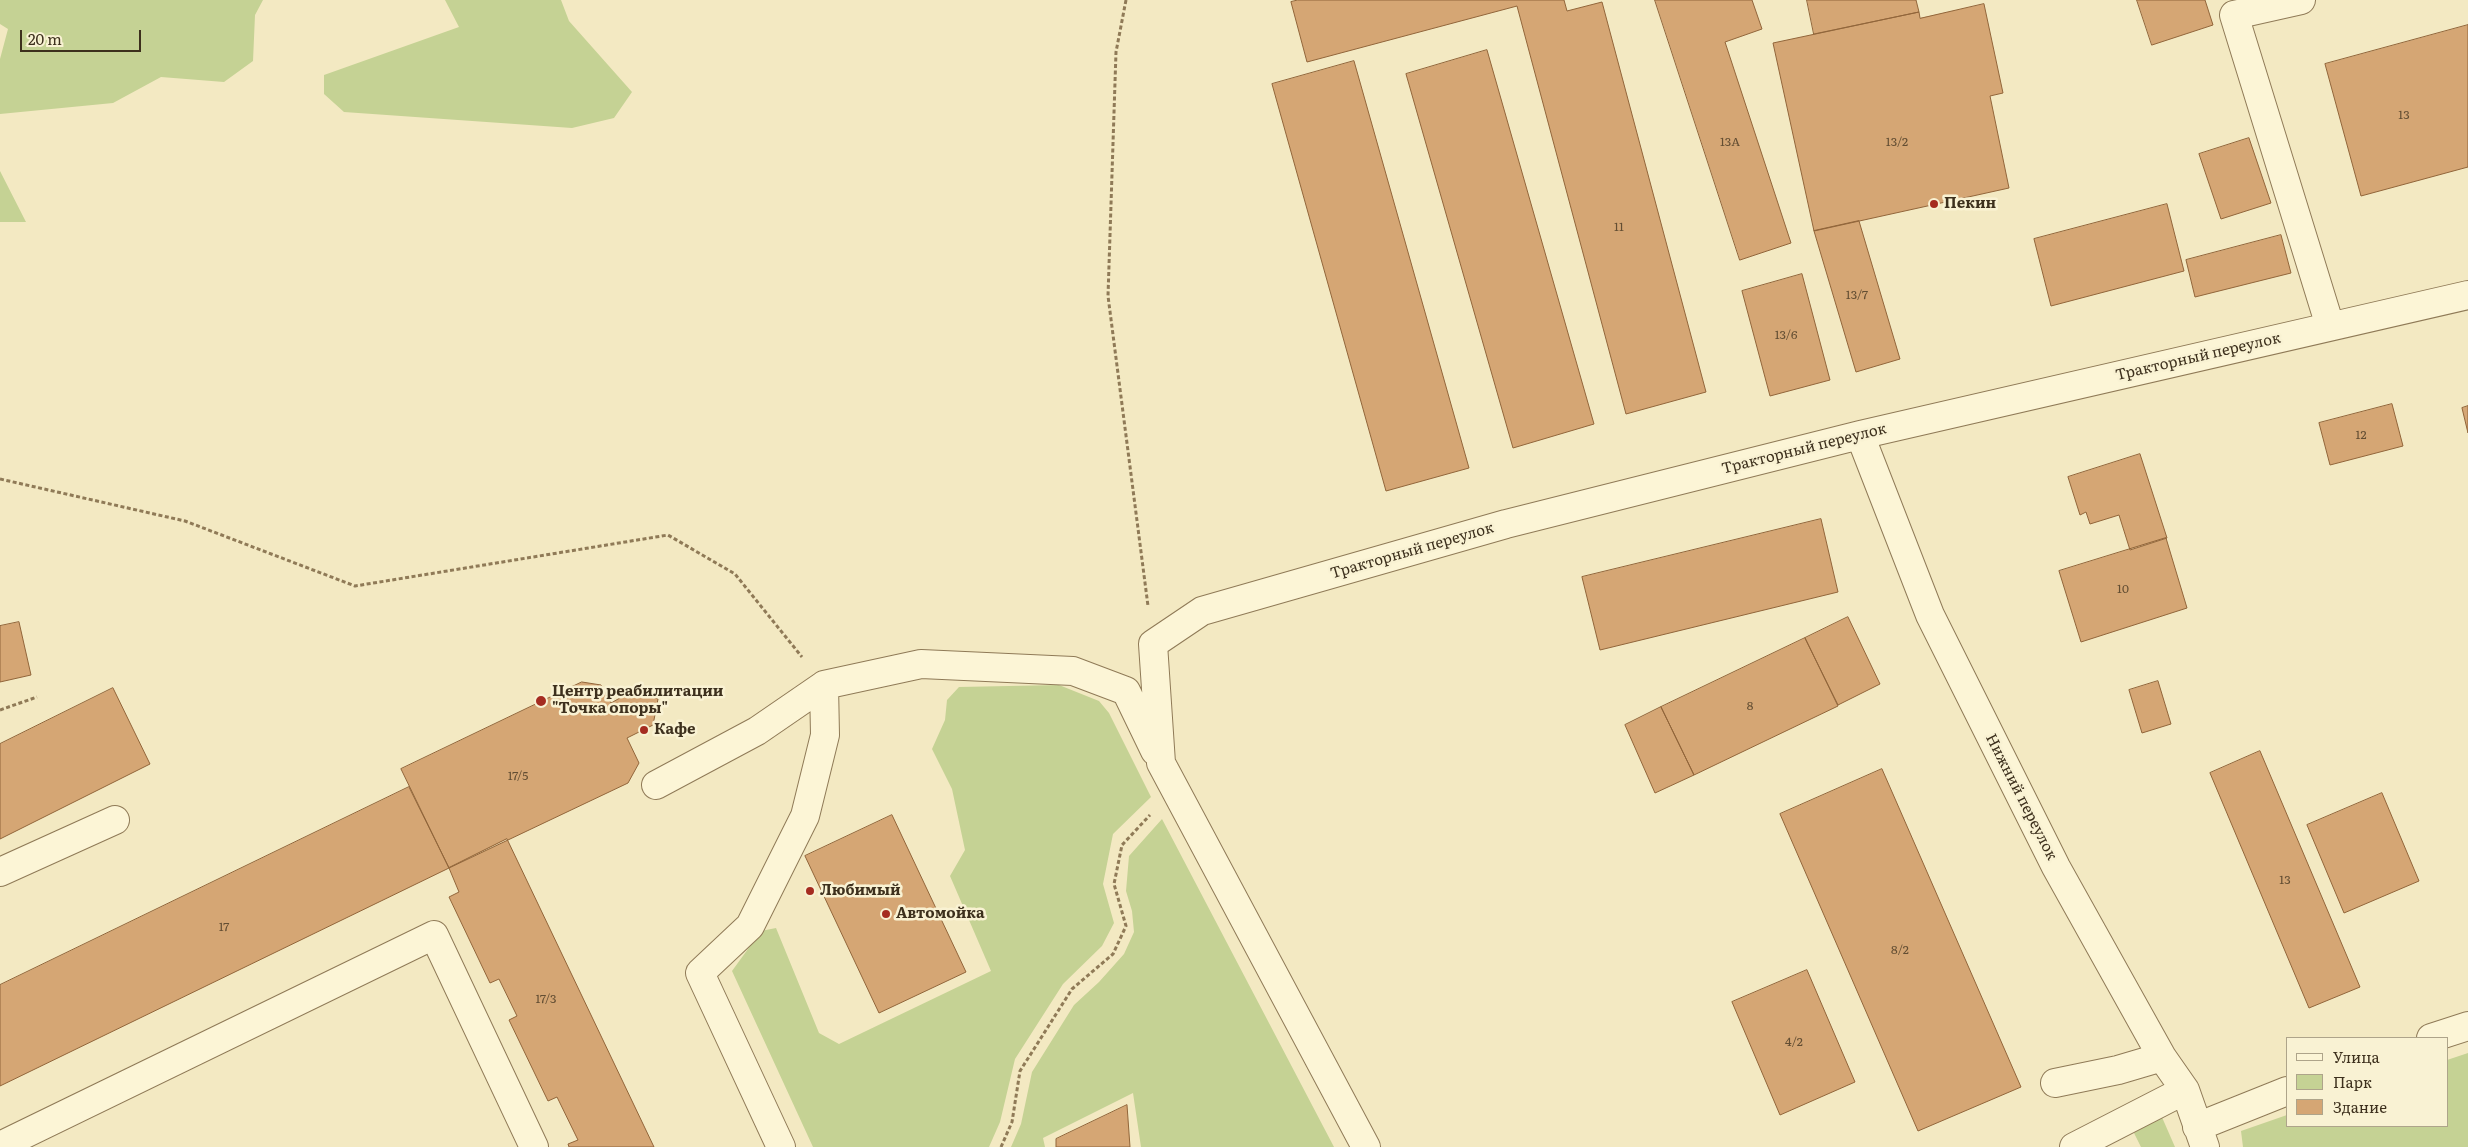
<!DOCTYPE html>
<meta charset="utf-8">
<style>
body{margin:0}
#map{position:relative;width:2468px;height:1147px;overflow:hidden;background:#f3e9c2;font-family:Literata,serif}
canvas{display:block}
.legend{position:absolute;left:2286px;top:1037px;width:162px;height:90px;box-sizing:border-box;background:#f9f2d3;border:1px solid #aea48a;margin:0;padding:6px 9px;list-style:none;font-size:15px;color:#3d301d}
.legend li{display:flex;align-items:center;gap:10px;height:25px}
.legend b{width:25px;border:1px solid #aea48a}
.scale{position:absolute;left:20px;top:30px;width:121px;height:22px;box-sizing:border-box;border:2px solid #3d301d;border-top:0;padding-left:6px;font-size:15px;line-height:18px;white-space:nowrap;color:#3d301d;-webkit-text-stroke:4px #f9f2d3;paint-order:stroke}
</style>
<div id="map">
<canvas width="2468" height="1147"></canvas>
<ul class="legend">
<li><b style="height:6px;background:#fcf5d6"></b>Улица</li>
<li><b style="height:14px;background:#c5d294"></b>Парк</li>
<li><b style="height:14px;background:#d5a674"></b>Здание</li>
</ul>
<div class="scale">20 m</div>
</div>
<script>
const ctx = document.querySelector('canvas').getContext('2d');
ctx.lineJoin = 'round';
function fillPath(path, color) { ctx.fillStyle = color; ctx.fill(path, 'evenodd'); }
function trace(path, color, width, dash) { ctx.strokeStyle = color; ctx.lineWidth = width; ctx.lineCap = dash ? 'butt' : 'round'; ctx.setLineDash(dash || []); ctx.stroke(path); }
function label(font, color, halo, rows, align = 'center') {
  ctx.font = font + ' Literata,serif'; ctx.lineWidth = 5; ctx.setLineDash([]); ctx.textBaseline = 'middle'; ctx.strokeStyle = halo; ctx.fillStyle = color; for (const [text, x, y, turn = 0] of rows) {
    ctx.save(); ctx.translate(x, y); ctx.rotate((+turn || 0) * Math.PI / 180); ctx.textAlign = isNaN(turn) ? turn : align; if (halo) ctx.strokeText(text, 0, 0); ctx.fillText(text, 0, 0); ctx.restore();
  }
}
fillPath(new Path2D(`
 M0 0H263L255 15 253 61 224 82 161 77 113 103 0 114V59L8 29 0 24Z
 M445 0H561L569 21 632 92 614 118 572 128 344 112 324 94V75L459 27Z
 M0 171 26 222H0Z
 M1059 685 1099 701 1109 713 1151 797 1113 834 1103 884 1114 923 1102 946 1063 984 1015 1059 1000 1122 989 1147H813L732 971 761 931 776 928 819 1033 839 1044 991 971 950 876 965 850 952 789 932 749 945 720 947 700 959 687Z
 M1162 819 1334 1147H1141L1133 1093 1043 1138 1045 1147H1011L1021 1124 1032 1072 1074 1005 1099 982 1124 954 1134 932 1132 911 1126 891 1129 856Z
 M2468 1053V1147H2243L2241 1131 2287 1115V1126H2447V1060Z
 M2161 1115 2175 1147H2141L2134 1133Z`), '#c5d294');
const building = new Path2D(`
 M1298 0H1564L1567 11 1602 2 1706 392 1626 414 1517 6 1307 62 1291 2Z
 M1655 0H1752L1762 29 1725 42 1791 243 1740 260Z
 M1807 0H1916L1919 12 1814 34Z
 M2137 0H2205L2213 25 2152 45Z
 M1984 4 2003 93 1990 96 2009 188 1814 231 1773 43 1919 12 1920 18Z
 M2468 25V167L2361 196 2325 64Z
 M1487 50 1594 424 1513 448 1406 74Z
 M1354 61 1469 468 1386 491 1272 84Z
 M2249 138 2271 203 2221 219 2199 154Z
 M2167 204 2184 271 2051 306 2034 239Z
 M1859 221 1900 359 1856 372 1814 231Z
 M2281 235 2291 273 2195 297 2186 260Z
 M1802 274 1830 380 1770 396 1742 291Z
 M2392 404 2403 446 2330 465 2319 423Z
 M2468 406V433L2462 408Z
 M2140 454 2167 538 2130 550 2119 515 2090 524 2086 512 2080 515 2068 477Z
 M1821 519 1838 592 1600 650 1582 577Z
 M2166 538 2187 608 2081 642 2059 571Z
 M1848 617 1880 684 1838 705 1805 638Z
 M19 622 31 675 0 682V626Z
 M1805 638 1838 706 1694 775 1661 707Z
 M2158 681 2171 724 2142 733 2129 690Z
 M582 682 601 685 611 703 636 689 658 699 653 725 627 738 639 763 628 783 449 868 401 769Z
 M113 688 150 764 0 839V744Z
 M1661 707 1694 775 1655 793 1625 725Z
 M2260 751 2360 987 2309 1008 2210 773Z
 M1882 769 2021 1087 1918 1131 1780 814Z
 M409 787 449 868 0 1086V985Z
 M2382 793 2419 881 2344 913 2307 825Z
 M892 815 966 972 879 1013 805 856Z
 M507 839 654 1147H569L568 1144 578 1140 557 1097 548 1101 509 1020 517 1016 499 979 490 983 449 897 459 892 449 868Z
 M1807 970 1855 1082 1780 1115 1732 1002Z
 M1127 1105 1130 1147H1056V1139Z`);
fillPath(building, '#d5a674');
trace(building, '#91653a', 1);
const minor = new Path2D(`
 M2301 0 2234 15 2330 326
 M1860 435 1930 615 2056 867 2162 1057 2185 1090 2205 1147
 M656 785 757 731 824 685
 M0 872 115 820
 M2431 1038 2468 1026
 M2055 1083 2118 1070 2162 1057
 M2197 1127 2287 1091
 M0 1146 434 935 534 1147
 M781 1147 700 973 750 926 805 816 825 735 824 685 921 664 1073 671 1126 691 1155 751
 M1366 1147 1161 763 1153 644 1202 611 1506 524 1860 435 2468 295
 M2074 1147 2185 1090`);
trace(minor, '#8f7a57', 30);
trace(new Path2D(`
 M1126 0 1116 52 1108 296 1148 606
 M0 479 185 521 355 586 668 535 735 574 802 657
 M0 710 37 697
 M1001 1147 1012 1122 1020 1071 1072 989 1113 954 1126 926 1114 884 1122 845 1150 815`), '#8f7a57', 3, [4, 2.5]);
trace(minor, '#fcf5d6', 28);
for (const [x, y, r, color] of [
 [1934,204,5,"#a52c20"],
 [541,701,6,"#a52c20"],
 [644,730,5,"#a52c20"],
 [810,891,5,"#a52c20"],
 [886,914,5,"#a52c20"]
]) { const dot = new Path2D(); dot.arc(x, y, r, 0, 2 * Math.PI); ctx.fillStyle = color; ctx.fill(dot); trace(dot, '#f9f2d3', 2); }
label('12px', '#634e33', null, [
 ["13",2404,115],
 ["13А",1730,142],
 ["13/2",1897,142],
 ["11",1619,227],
 ["13/7",1857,295],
 ["13/6",1786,335],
 ["12",2361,435],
 ["10",2123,589],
 ["8",1750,706],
 ["17/5",518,776],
 ["13",2285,880],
 ["17",224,927],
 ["8/2",1900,950],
 ["17/3",546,999],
 ["4/2",1794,1042]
]);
label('bold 15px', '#3d301d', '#f9f2d3', [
 ["Пекин",1944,204],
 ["Центр реабилитации",552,692],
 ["\"Точка опоры\"",552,709],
 ["Кафе",654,730],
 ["Любимый",820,891],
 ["Автомойка",896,914]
], 'left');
label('15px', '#3d301d', '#f9f2d3', [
 ["Тракторный переулок",2198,357,-13],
 ["Тракторный переулок",1804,449,-14],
 ["Тракторный переулок",1412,551,-16],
 ["Нижний переулок",2021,797,63]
]);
</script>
